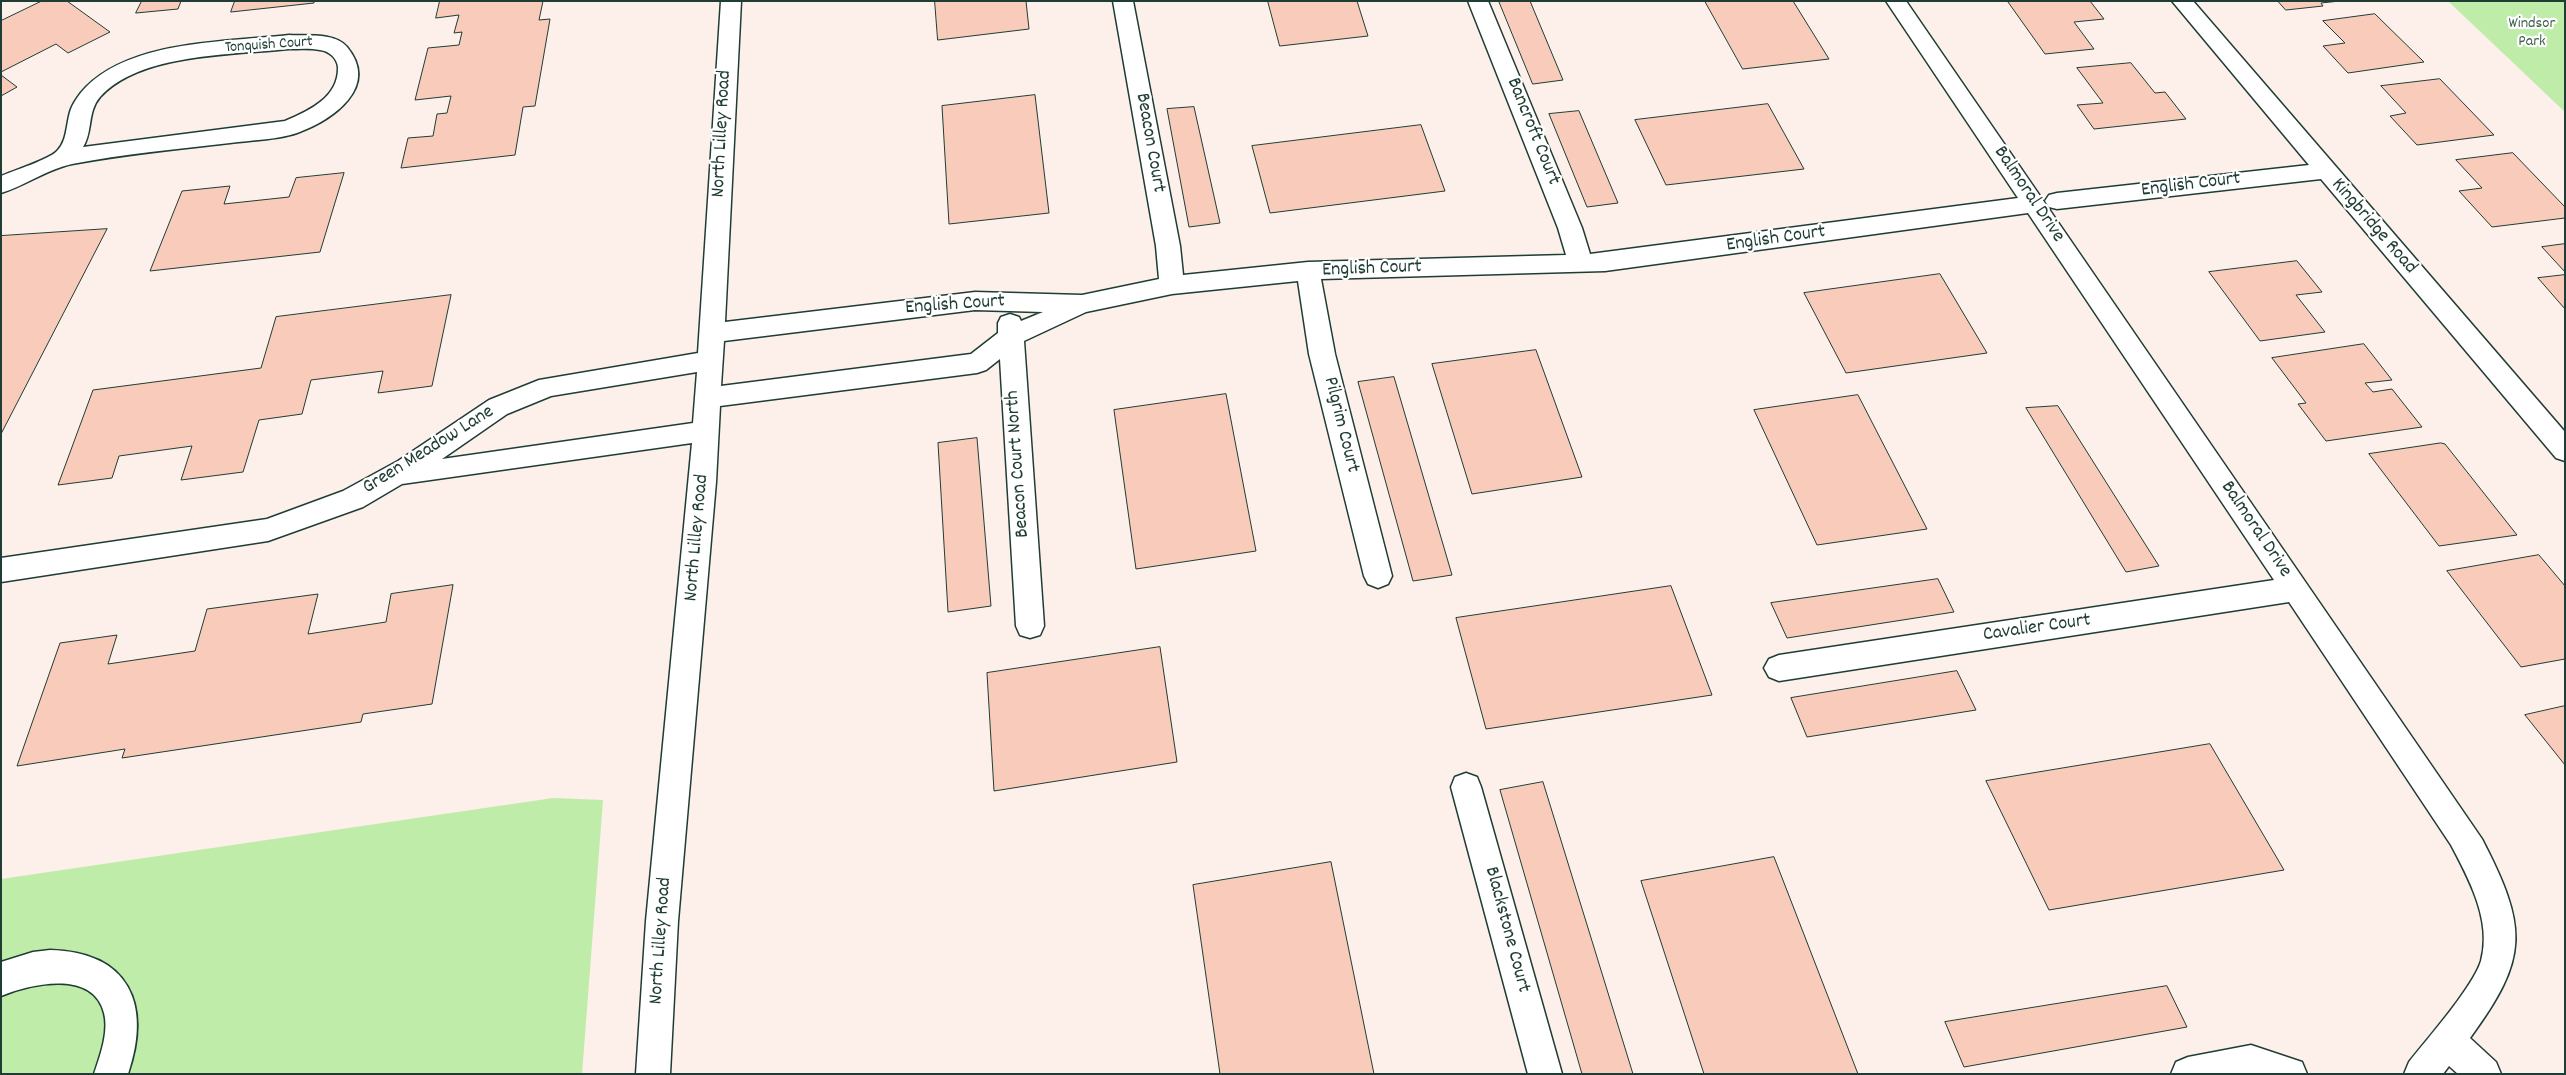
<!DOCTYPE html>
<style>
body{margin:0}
#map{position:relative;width:2566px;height:1075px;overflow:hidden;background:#fdefea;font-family:Dekko,sans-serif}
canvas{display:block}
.frame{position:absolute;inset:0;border:2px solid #1f3d34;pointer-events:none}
</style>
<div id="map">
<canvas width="2566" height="1075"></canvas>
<div class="frame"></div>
</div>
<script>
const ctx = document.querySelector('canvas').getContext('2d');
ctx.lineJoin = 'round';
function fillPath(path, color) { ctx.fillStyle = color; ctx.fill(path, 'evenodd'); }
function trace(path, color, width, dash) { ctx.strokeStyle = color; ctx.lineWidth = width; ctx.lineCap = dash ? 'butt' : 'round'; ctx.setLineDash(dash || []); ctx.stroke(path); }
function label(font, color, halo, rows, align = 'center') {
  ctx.font = font + ' Dekko,sans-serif'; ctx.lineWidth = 4.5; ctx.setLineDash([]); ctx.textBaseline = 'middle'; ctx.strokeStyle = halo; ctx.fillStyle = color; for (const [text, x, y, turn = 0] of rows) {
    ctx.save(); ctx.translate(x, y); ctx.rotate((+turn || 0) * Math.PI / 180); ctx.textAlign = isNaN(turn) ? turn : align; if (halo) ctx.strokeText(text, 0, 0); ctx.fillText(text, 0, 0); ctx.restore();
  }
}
fillPath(new Path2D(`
 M2448 1H2565V112Z
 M553 798 603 800 582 1074H1V879Z`), '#bfeca9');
const building = new Path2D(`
 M42 1H67L110 32 68 53 56 44 1 72V21Z
 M142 1H181L178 9 136 13Z
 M235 1H314V3L231 12Z
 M440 1H543L539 20 550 19 535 106 523 107 515 155 401 168 408 138 433 136 437 114 447 113 451 96 415 100 428 48 459 45 462 32 454 33 459 15 436 18Z
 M935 1H1026L1029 29 938 40Z
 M1268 1H1357L1368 36 1280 46Z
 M1499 1H1530L1563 80 1533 84Z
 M1705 1H1793L1829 59 1743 69Z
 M2021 1H2090L2104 19 2074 22 2094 49 2045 54 2008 2Z
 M2278 1H2340L2321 3 2323 6 2286 10Z
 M2375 14 2424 62 2348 73 2323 46 2345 43 2323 21Z
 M2131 63 2155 93 2165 92 2186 119 2094 129 2077 105 2103 103 2077 68Z
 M1 75 17 87 1 96Z
 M2440 79 2494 135 2417 145 2390 116 2406 113 2381 86Z
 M1035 95 1049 213 949 224 942 106Z
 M1768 104 1804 169 1666 185 1635 120Z
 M1194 107 1220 223 1189 227 1167 109Z
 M1579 111 1618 203 1587 207 1549 114Z
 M1421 125 1445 191 1270 213 1252 146Z
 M2513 153 2565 207V218L2492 227 2459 191 2482 188 2456 160Z
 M344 173 320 252 150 271 182 191 230 186 224 204 289 197 296 178Z
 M107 229 1 434V236Z
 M2565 244V272L2542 247Z
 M2297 261 2322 292 2296 295 2325 332 2260 341 2209 272Z
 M1940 274 1987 353 1846 373 1804 293Z
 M2565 275V309L2538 278Z
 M451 295 432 386 378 393 383 371 311 380 302 414 259 420 243 472 181 480 192 446 119 456 112 478 58 485 93 390 261 368 276 317Z
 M2364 344 2392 380 2365 383 2373 392 2392 389 2422 427 2326 441 2298 404 2306 403 2272 358Z
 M1536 350 1582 477 1472 494 1432 364Z
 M1394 377 1452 575 1413 581 1358 382Z
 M1226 394 1256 551 1136 569 1114 410Z
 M1858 395 1927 529 1817 545 1754 410Z
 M2058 406 2159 566 2126 572 2026 408Z
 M977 438 991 606 948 612 938 443Z
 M2441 443 2445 444 2517 535 2439 546 2369 454Z
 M2539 555 2565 586V659L2521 667 2447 571Z
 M1938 579 1954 612 1787 638 1771 603Z
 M453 585 432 704 363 714 361 722 122 758 125 749 17 766 60 643 117 635 108 664 195 651 207 609 318 594 308 634 386 622 391 594Z
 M1671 586 1712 695 1486 729 1456 618Z
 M1160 647 1177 762 994 791 987 673Z
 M1957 671 1976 710 1807 737 1791 698Z
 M2565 706V765L2525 715Z
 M2210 744 2284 870 2049 910 1986 781Z
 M1543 782 1633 1074H1582L1500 790Z
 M1774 857 1858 1074H1704L1641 881Z
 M1331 862 1374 1074H1220L1193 885Z
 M2167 986 2187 1027 1964 1067 1945 1022Z`);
fillPath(building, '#f8cbba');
trace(building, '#1f3d34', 1);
const minor = new Path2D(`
 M721 1H741L725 322 975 292 1082 295 1159 279 1156 246 1113 1H1133L1180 246 1183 275 1308 262 1566 255 1558 228 1468 1H1488L1582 228 1590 254 2018 198 1886 1H1906L2482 839C2528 928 2529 958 2470 1038L2496 1062 2501 1074H2458L2449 1066 2443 1074H2404L2409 1062C2427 1039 2473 987 2481 961 2492 921 2469 879 2451 845L2289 602 1779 681 1769 677 1764 668 1769 659 1779 655 2274 580 2028 213 1605 271 1321 279 1335 354 1392 576 1388 584 1378 588 1368 584 1364 576 1309 354 1298 281 1172 294 1086 312 1024 341 1044 626 1040 635 1030 638 1020 635 1016 626 1000 359 986 370 977 373 720 406 716 482 678 921 670 1074H636L646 921 692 443 402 484 363 507 268 541 1 582V558L267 519 343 491 398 461 489 400 539 380 698 353ZM975 310 1043 312 1021 321 1019 317 1010 314 1001 317 998 323V333L971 354 721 386 724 341ZM697 372 693 423 442 459 507 414 551 396Z
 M2172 1H2193L2565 432V461L2556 458 2321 179 2057 209 2049 207 2045 201 2049 195 2057 193 2309 165Z
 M289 35C306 36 335 32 347 47 380 87 333 120 297 133 277 140 251 140 230 143 177 149 124 154 72 164 47 169 25 186 1 193V176C13 171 50 159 57 151 67 141 66 126 70 112 72 104 80 93 86 87 133 40 226 42 289 35ZM289 49C299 49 310 48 320 50 329 51 337 58 338 67 339 97 309 111 285 121L83 147C93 132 87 112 100 97 140 53 233 55 289 49Z
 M1466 773 1477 777 1481 787 1562 1074H1528L1451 787 1455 777Z
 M50 950C129 952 152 1004 128 1074H94C100 1056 109 1032 104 1013 93 969 30 984 1 996V962L33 952Z
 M2251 1045 2302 1062 2307 1074H2171L2176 1062 2188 1057Z`);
trace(minor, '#1f3d34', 3);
fillPath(minor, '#fff');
label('16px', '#3f604b', '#fff', [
 ["Windsor",2532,25],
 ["Park",2532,43]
]);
label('16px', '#1f3d34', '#fff', [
 ["Tonquish Court",269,46,-4]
]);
label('20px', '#1f3d34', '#fff', [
 ["Bancroft Court",1532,132,68],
 ["North Lilley Road",723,134,-87],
 ["Beacon Court",1149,143,80],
 ["English Court",2191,186,-7],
 ["Balmoral Drive",2028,195,56],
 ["Kingbridge Road",2373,227,49],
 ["English Court",1776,240,-8],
 ["English Court",1372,270,-2],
 ["English Court",955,306,-4],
 ["Pilgrim Court",1340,425,76],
 ["Green Meadow Lane",429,451,-32],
 ["Beacon Court North",1019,464,-94],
 ["Balmoral Drive",2255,530,56],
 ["North Lilley Road",698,538,-85],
 ["Cavalier Court",2037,629,-8],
 ["Blackstone Court",1506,930,75],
 ["North Lilley Road",662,941,-86]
]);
</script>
